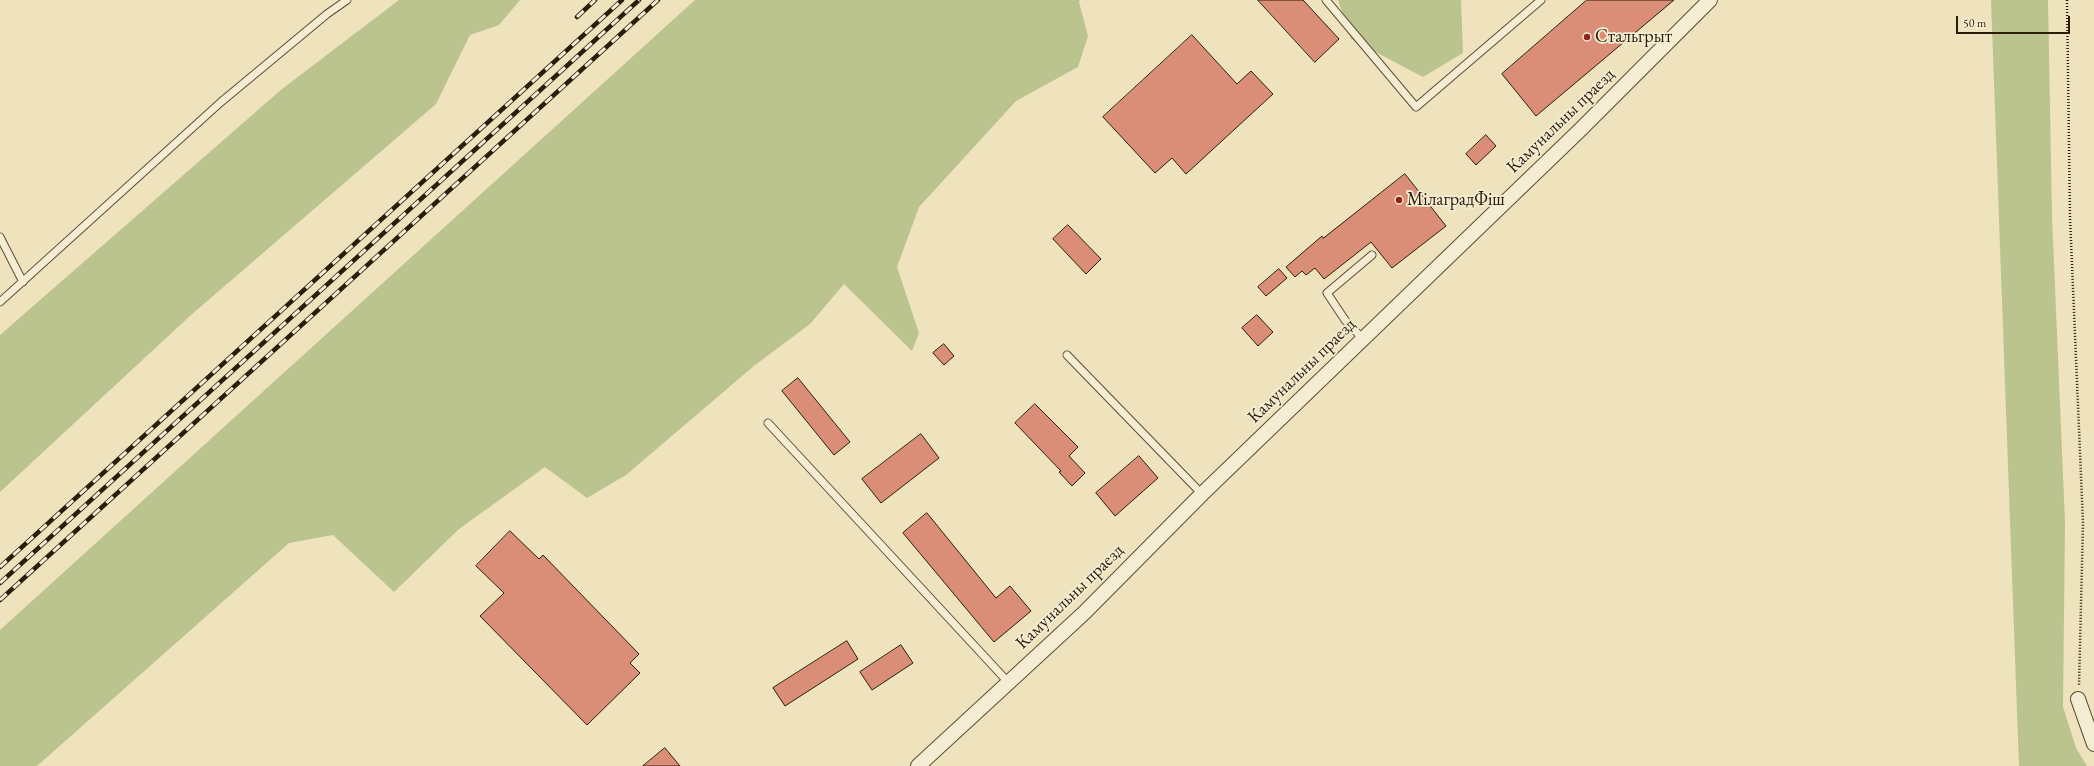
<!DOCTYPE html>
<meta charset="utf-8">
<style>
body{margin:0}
#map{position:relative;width:2094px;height:766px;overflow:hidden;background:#eee3bc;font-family:"EB Garamond",serif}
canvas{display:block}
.scale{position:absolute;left:1956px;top:16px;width:114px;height:18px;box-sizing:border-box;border:2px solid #2b1d0a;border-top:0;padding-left:5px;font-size:12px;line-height:14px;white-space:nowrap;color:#2b1d0a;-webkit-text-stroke:3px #f4edd3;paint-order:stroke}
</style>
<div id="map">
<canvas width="2094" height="766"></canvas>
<div class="scale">50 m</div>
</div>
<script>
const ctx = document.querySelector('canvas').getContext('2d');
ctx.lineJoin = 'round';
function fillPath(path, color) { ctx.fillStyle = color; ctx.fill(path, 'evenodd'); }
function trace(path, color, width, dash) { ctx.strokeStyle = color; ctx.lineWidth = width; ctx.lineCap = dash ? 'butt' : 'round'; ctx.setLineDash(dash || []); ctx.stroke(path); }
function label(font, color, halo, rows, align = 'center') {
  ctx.font = font + ' "EB Garamond",serif'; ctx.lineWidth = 3.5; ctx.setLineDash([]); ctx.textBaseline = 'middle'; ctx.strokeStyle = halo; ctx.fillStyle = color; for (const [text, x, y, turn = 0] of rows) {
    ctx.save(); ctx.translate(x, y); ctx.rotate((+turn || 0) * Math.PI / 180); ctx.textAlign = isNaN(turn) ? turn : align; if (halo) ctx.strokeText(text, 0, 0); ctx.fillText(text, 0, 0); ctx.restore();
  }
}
fillPath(new Path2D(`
 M399 0H520L499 25 470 35 436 104 191 315 0 492V335L282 89Z
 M695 0H1080L1079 2 1088 36 1078 67 1016 101 919 207 897 267 919 333 912 351 844 284 810 324 755 365 626 475 587 498 545 467 459 529 394 592 333 535 289 543 37 766H0V630Z
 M1338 0H1461L1463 53 1423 77 1351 39Z
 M1991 0H2048L2052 217 2065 522 2063 707 2076 748 2087 766H2019Z`), '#bbc38e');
const building = new Path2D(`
 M1258 0H1303L1339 39 1315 62Z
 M1587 0H1674L1536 116 1502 74Z
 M1192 35 1237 84 1251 71 1273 94 1186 174 1172 158 1155 173 1103 117Z
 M1486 135 1496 146 1476 165 1466 154Z
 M1405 174 1446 226 1392 268 1371 242 1324 279 1315 268 1306 275 1302 271 1295 277 1286 267 1322 236 1323 238Z
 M1068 225 1101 259 1086 274 1053 239Z
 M1279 269 1287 278 1266 296 1258 287Z
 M1257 315 1273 332 1258 346 1242 328Z
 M944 344 954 356 944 365 933 353Z
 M798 378 850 442 834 455 782 391Z
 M1035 404 1078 447 1069 456 1085 473 1072 486 1059 472 1061 471 1015 423Z
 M921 434 939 458 881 503 862 479Z
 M1139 456 1158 478 1115 516 1096 493Z
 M927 513 996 598 1010 586 1031 611 994 642 903 533Z
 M510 531 539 559 543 555 639 654 630 663 640 673 587 725 480 616 504 593 476 566Z
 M847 641 858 659 785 706 773 688Z
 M901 645 913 663 872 690 860 672Z
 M665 748 680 766H643Z`);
fillPath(building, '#da8e78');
trace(building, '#2b1d0a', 1);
const lane = new Path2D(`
 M1326 0 1416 107 1541 0
 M0 237 23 282
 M0 302 221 102 327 14 347 0
 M1363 339 1345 320 1327 293 1372 255
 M1067 355 1202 494
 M768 423 1008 682`);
const street = new Path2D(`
 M2078 699 2094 744
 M918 766 1084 613 1202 494 1579 131 1710 0`);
trace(lane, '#5c4e36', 9);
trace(street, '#5c4e36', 16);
trace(new Path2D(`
 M2067 0 2070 217 2083 523 2079 685`), '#2b1d0a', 2.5, [1, 2]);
trace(lane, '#f4edd3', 7);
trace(street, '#f4edd3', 14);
const rail = new Path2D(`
 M577 17 595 0
 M0 567 622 0
 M0 583 639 0
 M0 600 658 0`);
trace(rail, '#2b1d0a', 4.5);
trace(rail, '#f4edd3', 3, [9]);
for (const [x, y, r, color] of [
 [1587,37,4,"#8f2418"],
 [1399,200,4,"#8f2418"]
]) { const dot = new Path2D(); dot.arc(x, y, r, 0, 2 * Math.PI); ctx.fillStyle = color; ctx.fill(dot); trace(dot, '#f4edd3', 1.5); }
label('18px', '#2b1d0a', '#f4edd3', [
 ["Стальгрыт",1595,37],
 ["МілаградФіш",1407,200]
], 'left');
label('18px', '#2b1d0a', '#f4edd3', [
 ["Камунальны праезд",1561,121,-44],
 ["Камунальны праезд",1302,371,-44],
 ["Камунальны праезд",1070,597,-44]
]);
</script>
